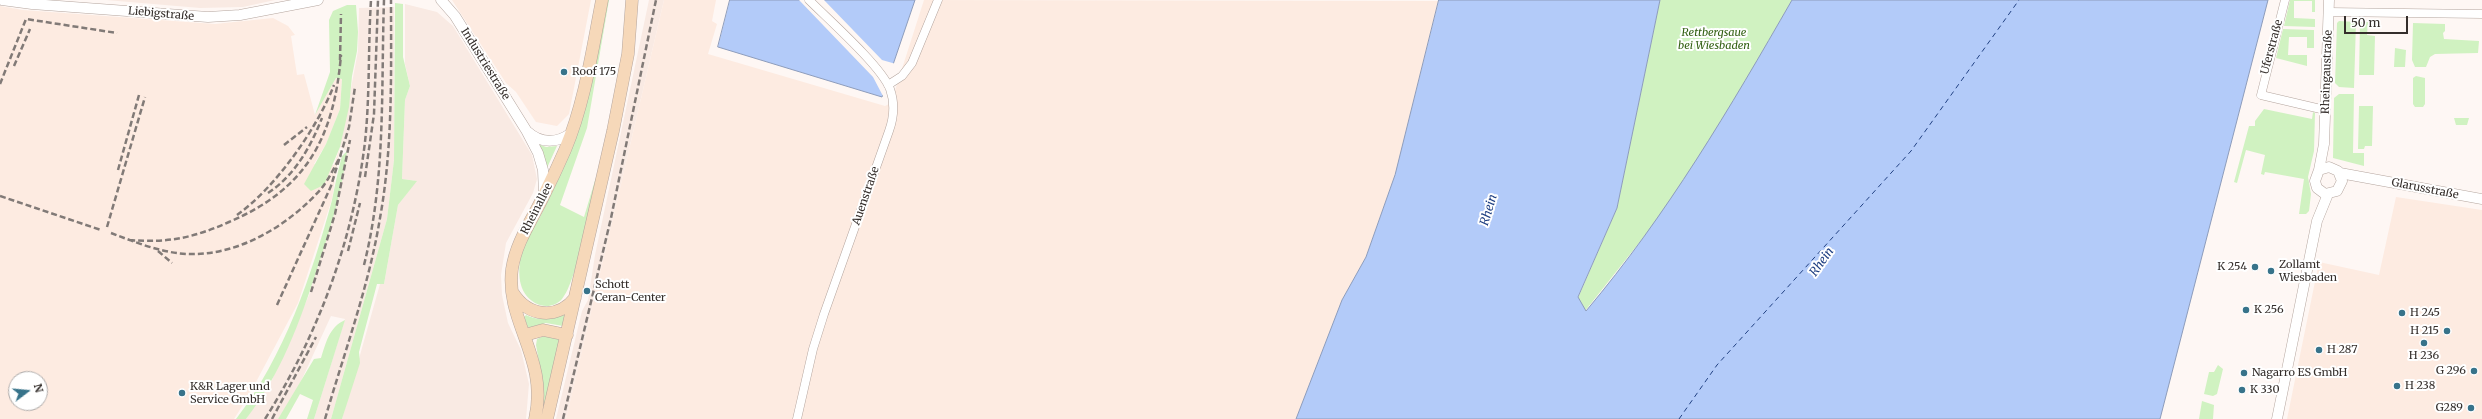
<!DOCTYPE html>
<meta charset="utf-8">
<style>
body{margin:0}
#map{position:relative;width:2482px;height:419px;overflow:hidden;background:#fef7f4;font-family:Merriweather,serif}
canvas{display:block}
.north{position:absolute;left:8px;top:371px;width:40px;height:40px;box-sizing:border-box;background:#fff;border:1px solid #aeabaa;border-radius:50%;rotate:74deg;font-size:11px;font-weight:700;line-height:16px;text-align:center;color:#342e2b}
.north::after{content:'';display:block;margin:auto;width:14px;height:18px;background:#37738a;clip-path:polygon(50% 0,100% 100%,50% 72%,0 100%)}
.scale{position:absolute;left:2344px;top:16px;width:64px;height:18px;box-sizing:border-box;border:2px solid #342e2b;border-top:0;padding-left:5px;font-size:12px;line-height:14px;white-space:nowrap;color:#342e2b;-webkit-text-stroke:3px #fff;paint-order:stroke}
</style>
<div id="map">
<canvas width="2482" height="419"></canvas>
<div class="north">N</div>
<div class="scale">50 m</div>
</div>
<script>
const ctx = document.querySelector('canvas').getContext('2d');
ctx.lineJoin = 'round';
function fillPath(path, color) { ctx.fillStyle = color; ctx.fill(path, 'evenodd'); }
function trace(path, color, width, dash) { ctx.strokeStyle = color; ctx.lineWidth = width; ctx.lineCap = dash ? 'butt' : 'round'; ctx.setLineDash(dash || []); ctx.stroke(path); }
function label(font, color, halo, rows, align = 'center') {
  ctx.font = font + ' Merriweather,serif'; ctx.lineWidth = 4; ctx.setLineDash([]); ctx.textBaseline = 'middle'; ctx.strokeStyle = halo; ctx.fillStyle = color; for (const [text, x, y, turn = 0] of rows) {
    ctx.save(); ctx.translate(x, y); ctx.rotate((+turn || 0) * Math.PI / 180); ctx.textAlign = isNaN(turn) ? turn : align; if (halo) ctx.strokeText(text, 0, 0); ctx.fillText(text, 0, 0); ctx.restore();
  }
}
fillPath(new Path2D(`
 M106 0H275L243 7 200 8Z
 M649 0H664L566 419H556L582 311 588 300 595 255Z
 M405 4 437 12 453 26 532 155 537 179 533 193 506 243 501 275 502 295 508 323 521 350 529 384 526 419H342L380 284H384L398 205 416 181 402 179 405 100 410 86 405 64Z
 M394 7V160L387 219 331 419H314L345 319 331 316 296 392 278 419H246L272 380 309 295 336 207 347 151 340 147 358 51 359 8Z`), '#f9eae3');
fillPath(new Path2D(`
 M452 0H591L569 114 557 126 536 122 516 92 506 83Z
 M664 0H716L712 21 717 24 708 54 885 106 891 103 924 0 1440 1 1395 175 1366 257 1342 300 1296 419H566Z
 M0 6 23 10 215 24 273 18 288 26 295 35 291 36 297 75 304 74 315 115 336 78 342 79 340 109 326 144 314 164 334 165 340 147 332 199 298 303 248 397 234 419H0ZM16 379H40V403H16Z
 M2396 197 2482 210V419H2287L2319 262 2379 275Z`), '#fdebe1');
fillPath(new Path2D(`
 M606 0H609L587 128 560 205 584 217 596 177C591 202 577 282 562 299 555 307 544 308 535 303 517 292 518 272 521 254 524 242 533 229 539 219 551 195 562 172 572 147 592 100 597 50 606 0Z
 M1660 0H1792L1720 126 1658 219 1585 311 1578 298 1617 208Z
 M2290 0H2315V12H2312V1H2294V18L2315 19V27L2284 26Z
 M395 3 403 4V57L410 86 405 100 402 179 417 181 398 205 384 284H377L359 352 360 363 342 419H331L387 219 394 160Z
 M347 5H356L358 32 357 51 352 76 349 107 340 147 324 185 311 191 304 184 326 144 340 109 342 79 336 78 315 115 330 72 329 20 333 11Z
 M2339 21 2356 22 2354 88 2339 87 2335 83 2337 23Z
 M2360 22H2368L2367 35 2375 36 2374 75H2359Z
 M2413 23 2445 24V31L2443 33 2444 39 2479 41 2478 53 2435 54 2430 57 2426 67H2415L2412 60Z
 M2283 29 2314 30V48H2307V37H2289L2288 55H2307V66L2276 58Z
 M2395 48 2406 50 2405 67H2394Z
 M2416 76 2425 78V104L2423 107H2415L2413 104V78Z
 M2339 94H2354L2353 153H2364V166L2333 158 2334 98Z
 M2359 106H2373L2372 146H2365L2364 149H2358Z
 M2264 109 2312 119 2313 112 2315 113 2314 151 2308 177 2311 194 2309 211 2306 214H2299L2304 179 2265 172 2264 175 2261 174 2265 155 2246 150 2237 183 2234 182 2249 126H2255V121Z
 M2454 118H2469L2467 125H2456Z
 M536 143 546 147 557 146 546 170Z
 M347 151C342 191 330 231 317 269 300 322 281 374 246 419H236C284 357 312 275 332 200 335 185 338 170 342 156Z
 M566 312 563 326 546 323 528 328 524 317 526 315C540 322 552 319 566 312Z
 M345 320 314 419H307L313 400 300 394 286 419H278L314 359 321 358C326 343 329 327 345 320Z
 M544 336 560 339 542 418 541 417 542 379 536 345 537 339Z
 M2218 365 2223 369 2217 394 2213 396 2204 394 2209 372H2214Z
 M2202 401 2214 405 2213 419H2199Z`), '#d0f2c1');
const water = new Path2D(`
 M730 0H915L882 97 718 47Z
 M1439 0H1660L1617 208 1578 297 1586 311C1667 215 1730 108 1792 0H2268L2160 419H1296L1342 300 1366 257 1395 175Z`);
fillPath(water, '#b3cbf9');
trace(water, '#8d9cbb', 1);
fillPath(new Path2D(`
 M799 0H824L882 60 896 64 884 98 873 77Z`), '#fef7f4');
trace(new Path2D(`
 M1679 419 1717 365 1911 151 2019 0`), '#214183', 1, [5, 4]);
const minor = new Path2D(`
 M2285 0 2261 95 2325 110
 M2329 12 2482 14
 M888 85 902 76 912 63 938 0
 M797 419 813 349 824 314 889 131C894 117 895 103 890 89 881 66 829 20 809 0`);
const tertiary = new Path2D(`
 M2 0 32 4 208 17 240 15 318 0
 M441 0 455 16 526 130 538 153 543 170 544 195
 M528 132C541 144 558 143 571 133
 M2319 170 2329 167 2338 171 2342 181 2337 191 2325 194 2317 188 2315 181 2319 170 2324 144 2329 0
 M2340 173 2482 199
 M2277 419 2317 221 2328 194`);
const secondary = new Path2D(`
 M513 293C528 317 558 320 575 298
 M525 335 543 330 567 335
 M535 419C549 358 505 322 512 269 516 242 532 220 543 197 551 181 558 166 565 150 585 102 592 51 602 0
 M547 419 613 131 628 54 632 0`);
trace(minor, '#b4a59e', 9);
trace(tertiary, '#b4a59e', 11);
trace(secondary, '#b4a59e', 13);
trace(minor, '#fff', 8);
trace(tertiary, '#fff', 10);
trace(secondary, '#f6d8b9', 12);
trace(new Path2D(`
 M340 60 341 14
 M14 66 30 29
 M0 84 26 19 117 33
 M284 145 307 127
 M118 170 139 95
 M365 177 374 114 378 0
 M268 193C295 175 310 148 322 118
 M0 196 101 230
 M237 215C275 188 317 129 334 85
 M107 227 145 97
 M111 233C135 242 161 253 188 254 238 256 288 226 321 189 329 179 335 166 341 155
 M129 240C169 243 193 238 229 222 307 189 334 137 341 55
 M158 251 172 263
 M348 251 360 203
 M364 265C386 178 381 89 384 0
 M311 292 335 214 350 140
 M277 305 331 186 349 127 355 87
 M265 419C318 335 353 241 365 142 370 95 368 47 371 0
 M272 419 316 337
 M325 419C344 353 369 286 380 218 393 146 391 72 391 0
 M563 419 611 218 656 0`), '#817a77', 2.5, [6, 3]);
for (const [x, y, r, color] of [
 [564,72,4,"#37738a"],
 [2255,267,4,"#37738a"],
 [2271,271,4,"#37738a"],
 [587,291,4,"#37738a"],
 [2246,310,4,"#37738a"],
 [2402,313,4,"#37738a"],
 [2447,331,4,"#37738a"],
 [2424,343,4,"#37738a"],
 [2319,350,4,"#37738a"],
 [2474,371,4,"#37738a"],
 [2244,373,4,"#37738a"],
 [2397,386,4,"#37738a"],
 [2242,390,4,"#37738a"],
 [182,393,4,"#37738a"],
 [2471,408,4,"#37738a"]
]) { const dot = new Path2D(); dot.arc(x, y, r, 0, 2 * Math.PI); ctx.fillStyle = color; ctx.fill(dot); trace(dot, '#fff', 1.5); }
label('11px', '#342e2b', '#fff', [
 ["Liebigstraße",161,14,5],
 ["Uferstraße",2272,47,-75],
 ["Industriestraße",485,64,58],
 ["Rheingaustraße",2327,72,-88],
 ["Glarusstraße",2425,189,11],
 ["Auenstraße",866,196,-71],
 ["Rheinallee",537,209,-63]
]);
label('italic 11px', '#315f11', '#fff', [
 ["Rettbergsaue",1714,33],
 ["bei Wiesbaden",1714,46]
]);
label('11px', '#342e2b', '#fff', [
 ["Roof 175",572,72],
 ["Zollamt",2279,265],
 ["Wiesbaden",2279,278],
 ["K 254",2247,267,"right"],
 ["Schott",595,285],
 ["Ceran-Center",595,298],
 ["K 256",2254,310],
 ["H 245",2410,313],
 ["H 215",2439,331,"right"],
 ["H 287",2327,350],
 ["H 236",2424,356,"center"],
 ["G 296",2466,371,"right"],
 ["Nagarro ES GmbH",2252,373],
 ["H 238",2405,386],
 ["K&R Lager und",190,387],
 ["Service GmbH",190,400],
 ["K 330",2250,390],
 ["G289",2463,408,"right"]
], 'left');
label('italic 12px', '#214183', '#fff', [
 ["Rhein",1489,210,-73],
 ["Rhein",1822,262,-54]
]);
</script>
